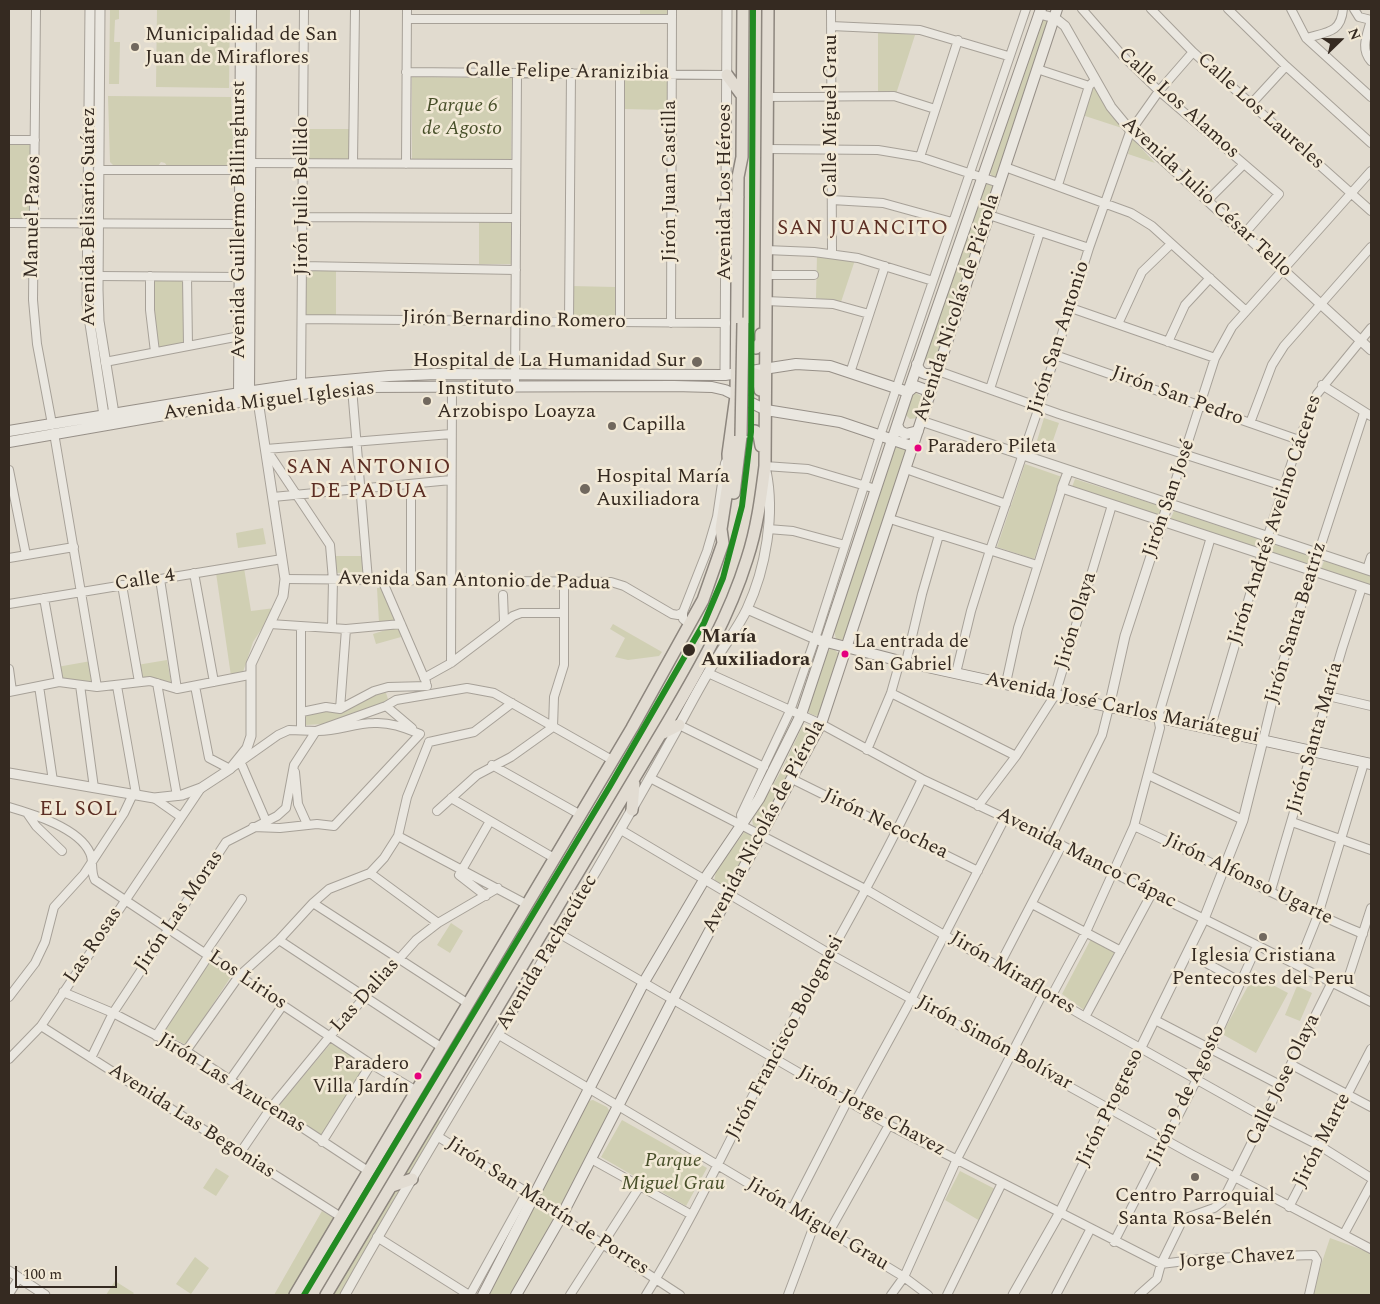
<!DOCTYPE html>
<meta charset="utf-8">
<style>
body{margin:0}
#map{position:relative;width:1380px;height:1304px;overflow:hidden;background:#e1dbcf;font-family:Spectral,serif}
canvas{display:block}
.frame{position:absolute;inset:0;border:10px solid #352a21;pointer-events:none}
.north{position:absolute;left:1315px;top:15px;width:50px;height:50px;-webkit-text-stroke:4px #f2e9d6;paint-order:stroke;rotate:68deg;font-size:14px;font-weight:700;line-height:20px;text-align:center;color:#352a21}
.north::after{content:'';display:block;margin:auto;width:18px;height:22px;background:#352a21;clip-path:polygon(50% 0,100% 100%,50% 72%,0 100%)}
.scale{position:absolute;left:15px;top:1266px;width:102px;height:22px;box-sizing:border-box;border:2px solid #352a21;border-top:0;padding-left:6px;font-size:15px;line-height:18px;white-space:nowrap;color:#352a21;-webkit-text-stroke:4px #f2e9d6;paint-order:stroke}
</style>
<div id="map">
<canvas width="1380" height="1304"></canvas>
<div class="frame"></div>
<div class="north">N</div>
<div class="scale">100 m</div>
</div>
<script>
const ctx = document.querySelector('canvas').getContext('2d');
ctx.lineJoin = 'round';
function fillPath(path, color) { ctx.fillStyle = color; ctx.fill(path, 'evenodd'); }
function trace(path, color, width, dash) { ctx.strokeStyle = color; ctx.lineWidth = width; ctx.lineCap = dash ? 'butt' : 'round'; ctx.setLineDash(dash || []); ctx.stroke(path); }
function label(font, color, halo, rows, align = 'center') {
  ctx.font = font + ' Spectral,serif'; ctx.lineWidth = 5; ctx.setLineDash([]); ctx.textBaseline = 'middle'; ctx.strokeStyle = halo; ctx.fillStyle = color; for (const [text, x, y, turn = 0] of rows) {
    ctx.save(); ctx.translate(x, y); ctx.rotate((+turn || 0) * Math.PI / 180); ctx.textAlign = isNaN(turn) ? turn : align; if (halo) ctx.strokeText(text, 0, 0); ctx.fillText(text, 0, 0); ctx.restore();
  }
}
fillPath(new Path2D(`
 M110 9H119V19L115 20 114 42H120L119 84H109Z
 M157 9H230L229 88 156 87Z
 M640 9H669V16L640 15Z
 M1043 18 1048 21 997 178H993L989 171Z
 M878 32 915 35 896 94H878Z
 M412 77 512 78 511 160 412 159Z
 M624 77 667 78V110L624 109Z
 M1095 84 1128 130 1082 115Z
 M108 96 231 97 234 162 229 167 167 166 165 163 161 162 158 166H114L110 162Z
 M306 129H350V159H306Z
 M1132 138 1155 163 1128 154Z
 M9 145H31V219L9 218Z
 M987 182 994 187 936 362 928 363 924 357 985 183Z
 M479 221H511V264H479Z
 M817 255 855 260 841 302 816 298Z
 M306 271H336V316L306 315Z
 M152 278H185L187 343 158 349 153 310Z
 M571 286 615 287V317H571Z
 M916 393 921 396 923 401 917 418 910 419 905 414 910 396Z
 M1044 418 1059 423 1049 452 1035 447Z
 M896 447 904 448 907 452 845 640 836 639 834 630 893 450Z
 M1025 464 1062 477 1034 559 997 547Z
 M1075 479 1163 507 1161 516 1072 487Z
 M1174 511 1264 541 1261 550 1170 520Z
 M263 528 266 544 238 548 236 533Z
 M1272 544 1314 557 1311 566 1270 552Z
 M335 556H363V572L336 573Z
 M1324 561 1371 576V586L1321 569Z
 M244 568 251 611 275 608 253 642 242 675 231 676 216 573Z
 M377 588H383L396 622 379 623Z
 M613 624 662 652 659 656 628 660 615 657 625 638 610 629Z
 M398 626 401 637 376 644 373 634Z
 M830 649 835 650 839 654 820 714 816 716 809 713 808 709 827 652Z
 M167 660 171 682 140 680 137 665Z
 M91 661 95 683 60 682 57 667Z
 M382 692 386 693 388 699 384 704 324 724 305 725 304 714Z
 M806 724 813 729 763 824 757 828 753 825 752 820 780 773 802 727Z
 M745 831 755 838 728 887 725 888 714 882 716 871Z
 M451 923 463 931 450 953 437 945Z
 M1091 939 1115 952 1084 1010 1062 994Z
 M209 959 232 975 186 1045 161 1031Z
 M1254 975 1288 993 1256 1053 1222 1034Z
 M1297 986 1312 993 1300 1021 1285 1015Z
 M331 1043 365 1065 322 1138 276 1109Z
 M593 1100 607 1107 610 1112 562 1206C554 1207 542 1201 540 1193L588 1101Z
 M436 1118 442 1122 340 1295H331Z
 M622 1120 707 1168 686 1206 601 1157Z
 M216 1168 229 1176 216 1196 203 1188Z
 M960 1171 995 1189 980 1221 945 1200Z
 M535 1208 551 1215 554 1220 512 1295H488L532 1209Z
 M322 1211 337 1220 292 1295H274Z
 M1330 1238 1371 1253V1295H1311Z
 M195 1257 209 1268 191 1294 176 1284Z
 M115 1281 134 1293 132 1295H106Z`), '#d0cfb3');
const minor = new Path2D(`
 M36 9 33 300 37 344 52 424
 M831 9 832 253
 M1082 9 1122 55 1159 91 1279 194 1244 234
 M1151 9 1193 52 1371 211
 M1228 9 1286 66 1371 143
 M1291 9 1306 38 1371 97
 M1354 9 1359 17 1371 20
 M407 19H672
 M1371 20C1367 35 1360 49 1371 61
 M831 26 920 30 1008 56
 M1306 38C1327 32 1341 33 1343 9
 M1037 69 1089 86
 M406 72 727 75
 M768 97 894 96 935 109
 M1252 103 1286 66
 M9 140H35
 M768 149 878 150 920 157 999 183
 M920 157 958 40
 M246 163 516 164
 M353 163 355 9
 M406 164 407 9
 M1005 167 1131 213 1152 226 1246 311
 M98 170H240
 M1058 185 1089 86 1095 80
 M832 200 883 203 952 222
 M1207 201 1244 164
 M989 215 1089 248
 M302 217 516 218
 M9 223 240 224
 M766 250 814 252 858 258 933 281
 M302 266 516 270
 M766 275H814
 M98 276 240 277
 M150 276V310L155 352
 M187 277 188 346
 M766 301 833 304 869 314
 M1071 308 1215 358
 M302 319 726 323
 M569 322 571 73
 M620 322V74
 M671 323 672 9
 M1118 324 1142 272 1171 244
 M1168 342 1185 305 1210 278
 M1055 355 1299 440
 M105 362 240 336
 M938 371 1059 414 1283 486
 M850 373 885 266
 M301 384 304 9
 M1322 385 1371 416
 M515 386 517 73
 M352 388 368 580
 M990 389 1040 232
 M1250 423 1272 365 1284 346 1371 247
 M54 433 97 687
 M765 466 808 469 876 489
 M906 469 1006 504
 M9 470 26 555
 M273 497 451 480
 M1168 504 1215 358 1232 327 1371 171
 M890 519 1037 565
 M768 529 793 531 845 545
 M9 558 74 547
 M1367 569 1371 557
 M194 573 214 682
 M160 579 177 689
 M285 579 611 582 624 586 672 614 678 615 683 612
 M382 580 426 682
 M411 581V484
 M122 585 139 682
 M503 595 504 621
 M44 598 59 682
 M9 604 282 559
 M270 624 346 629 401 624
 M690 625 683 619V612L707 551 717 517 725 463
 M301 627V730
 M332 628 333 580 330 545 266 449 451 434
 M906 662 922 594 939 535
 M451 663 452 386
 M9 669 12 691
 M708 673 821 724 922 779 1050 839 1152 893 1371 1002
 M956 673 971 611 990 550 1039 407 1089 248 1130 132 1159 91 1193 52
 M424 678 451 663 513 616 521 613H563
 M157 683 177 796
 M1006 683 1018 628 1062 488
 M80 685 94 788
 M39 686 53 781
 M117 686 136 794
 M195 686 209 758 230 769 278 735 289 730 316 731 386 706 396 700 467 688 494 693 612 760
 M9 692 59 682 97 687 150 681 177 689 249 675
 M891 693 1016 756
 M1328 696 1371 706
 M386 706 412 728
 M340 709 346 629
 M302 712 326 707 340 709 374 691 388 687 427 686
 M679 725 764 767
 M1210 729 1262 554 1299 440 1317 394 1371 328
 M1263 740 1279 674 1364 413
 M429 742 474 732 512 703
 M867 750 891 693 900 661
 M241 763 266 821
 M492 765 579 814
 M295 772 298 804 307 824
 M1148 775 1243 820
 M650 778 867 890 1085 1017 1265 1118 1320 1146 1371 1178
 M792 779 978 871
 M154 798 181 817
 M451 798 554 858
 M978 806 1016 756 1055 695 1112 505
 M9 807C33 814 79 828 90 853 94 861 90 871 95 880L371 1064 415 1090
 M437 811 477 775 511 757 553 727 554 697 564 665V582
 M27 813 36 826 62 851
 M1292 822 1371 850
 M742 824 741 815 790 711 815 639 880 436 1026 9
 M1134 826C1211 861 1285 902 1363 934
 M621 830 830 954 1191 1154 1371 1249
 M398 836 526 904
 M1050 839 1102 735 1109 707
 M370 873 438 923
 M1271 890 1342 649 1362 587
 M486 896 459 875 490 821
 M313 903 467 1003
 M1032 904 1121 951
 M560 934 889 1125 1161 1264
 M279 940 441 1047
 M205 953 242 899
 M1188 953 1241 982
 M1298 965 1318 915 1364 763
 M999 966 1062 845
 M1345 988 1371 908
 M63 992 113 1013 186 1051 368 1171
 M9 997 35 963 45 942 54 907 84 874 124 813 133 794
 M1051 997 1086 932 1134 826 1160 728 1158 717 1211 537
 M1085 1017 1152 893
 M1155 1020 1280 1085
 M41 1026 341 1217
 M499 1035 815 1223 904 1277 928 1295
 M156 1036 209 955
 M186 1051 239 976 279 940 313 903 329 889 370 873 384 858 398 836 407 797 429 742
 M91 1058 113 1013 226 842 277 816 286 808 294 765 316 731C336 732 354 723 374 723 391 722 405 728 420 734L334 826 317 824 280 828 253 827
 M9 1059 41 1026 201 788
 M1292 1065 1371 1107
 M230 1080 283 1005
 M854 1104 912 998 1005 818
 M437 1136 533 1196 561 1217 680 1295
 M322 1142 371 1064
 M240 1153 270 1109 330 1036 416 940 438 923 498 888
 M591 1159 690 1214
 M1289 1207 1371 1049
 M792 1209 848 1100
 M829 1232 889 1125
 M1344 1234 1371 1184
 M377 1237 469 1295
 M1114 1242 1196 1081 1257 946
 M1161 1264 1209 1258 1314 1255 1317 1260 1309 1295
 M9 1294 19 1278
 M470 1295 527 1192
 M570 1295 640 1186
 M646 1295C694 1218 731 1135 774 1055 824 963 877 874 922 779
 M788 1295 815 1223
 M891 1295 904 1277 957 1159 1043 993
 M947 1295 1002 1183
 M1056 1295 1090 1230
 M1139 1295 1157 1279 1161 1264 1183 1219 1214 1208 1222 1202 1332 982`);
const tertiary = new Path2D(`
 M90 9 87 304 105 422
 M100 9 98 290 99 321 115 420
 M1039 14 1055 18 1065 26 1111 107 1130 130 1371 350
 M725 375 727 9
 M921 421 1371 571
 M1068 472 1062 488 1371 590
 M747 609 815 639
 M1109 707 1125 636 1168 504
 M9 773 154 798 182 795 201 788 230 769 247 748 251 736V664L283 596 285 579 257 394
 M9 1271 45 1295
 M345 1295C451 1105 571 922 676 731 690 705 704 678 720 653 729 639 740 624 747 609 766 568 775 514 766 471
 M1013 1295 1059 1214 1204 919 1243 820 1263 740`);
const secondary = new Path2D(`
 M917 364C920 376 929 376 938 371
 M249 397 251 9
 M239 398 241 9
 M897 425 900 431 906 434 918 431
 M9 431 240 393 301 384 389 376 436 374 725 375 796 364 830 366 908 392 915 386 926 390 928 399
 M9 442 239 402 357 387 674 386 712 387 725 390 766 410 840 422 914 447
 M815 639 900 661 1371 764
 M483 1295 644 982 704 880 759 799 801 715 908 392 1041 9
 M516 1295 561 1217 673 999 821 724 1057 9`);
const primary = new Path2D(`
 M727 75 741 94
 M726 209 738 197
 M737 344 756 348 761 342V334
 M745 371 758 375 760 390
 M733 434 755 431 759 435 761 446
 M734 493 741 436
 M661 734 679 725
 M632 810 634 784
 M392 1186 412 1179
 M295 1295 632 728 703 600 723 543 721 529 729 477 728 454 736 396 738 177 742 157 743 9
 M326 1295 669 720C699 669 729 617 747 559 757 529 761 497 765 466L768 9`);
trace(minor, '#a7a198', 10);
trace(tertiary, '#a7a198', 11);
trace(secondary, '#979088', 12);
trace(primary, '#8d867e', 14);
trace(minor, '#eae7e0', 8);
trace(tertiary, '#eae7e0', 9);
trace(secondary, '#eae7e0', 10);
trace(primary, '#e2dcd2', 11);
const primaryBridge = new Path2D(`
 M741 436 743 323`);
trace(primaryBridge, '#8d867e', 14, []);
trace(primaryBridge, '#e2dcd2', 11);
trace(new Path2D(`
 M304 1295 610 786 704 623 723 578 742 506 751 432 753 9`), '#228b22', 6);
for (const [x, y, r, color] of [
 [135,47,5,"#71685e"],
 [697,362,6,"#71685e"],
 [427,401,5,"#71685e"],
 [612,426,5,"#71685e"],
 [918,448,4.5,"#e5007d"],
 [585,489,6,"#71685e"],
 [689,650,7,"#352a21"],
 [845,654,4.5,"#e5007d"],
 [1263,937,5,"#71685e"],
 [418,1076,4.5,"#e5007d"],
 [1195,1177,5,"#71685e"]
]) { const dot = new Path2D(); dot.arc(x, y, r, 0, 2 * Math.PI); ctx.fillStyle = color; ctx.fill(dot); trace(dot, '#f2e9d6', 2); }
label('19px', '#352a21', '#f2e9d6', [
 ["Paradero Pileta",927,448],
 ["La entrada de",854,643],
 ["San Gabriel",854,666],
 ["Paradero",409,1065,"right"],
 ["Villa Jardín",409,1088,"right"]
], 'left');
label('20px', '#352a21', '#f2e9d6', [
 ["Municipalidad de San",145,36],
 ["Juan de Miraflores",145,59],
 ["Hospital de La Humanidad Sur",686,362,"right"],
 ["Instituto",437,390],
 ["Arzobispo Loayza",437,413],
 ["Capilla",622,426],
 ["Hospital María",596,478],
 ["Auxiliadora",596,501],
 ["Iglesia Cristiana",1263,957,"center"],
 ["Pentecostes del Peru",1263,980,"center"],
 ["Centro Parroquial",1195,1197,"center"],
 ["Santa Rosa-Belén",1195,1220,"center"]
], 'left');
label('20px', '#352a21', '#f2e9d6', [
 ["Calle Felipe Aranizibia",567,73,1],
 ["Calle Los Alamos",1178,104,42],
 ["Calle Los Laureles",1260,112,42],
 ["Calle Miguel Grau",832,116,-90],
 ["Jirón Juan Castilla",671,181,-90],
 ["Avenida Los Héroes",726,192,-90],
 ["Jirón Julio Bellido",303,196,-90],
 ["Avenida Julio César Tello",1206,198,43],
 ["Manuel Pazos",34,217,-89],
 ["Avenida Belisario Suárez",90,217,-90],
 ["Avenida Guillermo Billinghurst",240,220,-90],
 ["Avenida Nicolás de Piérola",958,308,-72],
 ["Jirón Bernardino Romero",514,321,1],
 ["Jirón San Antonio",1060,338,-72],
 ["Jirón San Pedro",1177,397,20],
 ["Avenida Miguel Iglesias",269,402,-7],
 ["Jirón San José",1170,499,-71],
 ["Jirón Andrés Avelino Cáceres",1276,520,-72],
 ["Calle 4",145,581,-9],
 ["Avenida San Antonio de Padua",474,582,1],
 ["Jirón Olaya",1077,621,-73],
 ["Jirón Santa Beatriz",1297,623,-73],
 ["Avenida José Carlos Mariátegui",1122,709,12],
 ["Jirón Santa María",1316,738,-74],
 ["Jirón Necochea",885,825,26],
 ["Avenida Nicolás de Piérola",765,827,-62],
 ["Avenida Manco Cápac",1086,859,27],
 ["Jirón Alfonso Ugarte",1248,880,26],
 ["Jirón Las Moras",180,912,-56],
 ["Las Rosas",94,946,-56],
 ["Avenida Pachacútec",548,953,-59],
 ["Jirón Miraflores",1012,974,31],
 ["Los Lirios",247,981,34],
 ["Las Dalias",366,996,-48],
 ["Jirón Francisco Bolognesi",786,1038,-62],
 ["Jirón Simón Bolívar",994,1044,29],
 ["Calle Jose Olaya",1284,1080,-64],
 ["Jirón Las Azucenas",231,1084,32],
 ["Jirón 9 de Agosto",1187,1095,-64],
 ["Jirón Progreso",1111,1108,-64],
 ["Jirón Jorge Chavez",871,1112,29],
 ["Avenida Las Begonias",191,1122,33],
 ["Jirón Marte",1323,1141,-63],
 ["Jirón San Martín de Porres",547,1207,33],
 ["Jirón Miguel Grau",817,1225,31],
 ["Jorge Chavez",1237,1259,-4]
]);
label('italic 20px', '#474f29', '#f2e9d6', [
 ["Parque 6",462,107],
 ["de Agosto",462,130],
 ["Parque",673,1162],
 ["Miguel Grau",673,1185]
]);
label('bold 20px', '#352a21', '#f2e9d6', [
 ["María",701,638],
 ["Auxiliadora",701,661]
], 'left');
ctx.letterSpacing = '1px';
label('21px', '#5d2f25', '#f2e9d6', [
 ["SAN JUANCITO",863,230],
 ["SAN ANTONIO",369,469],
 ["DE PADUA",369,493],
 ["EL SOL",79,811]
]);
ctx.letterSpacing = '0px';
</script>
